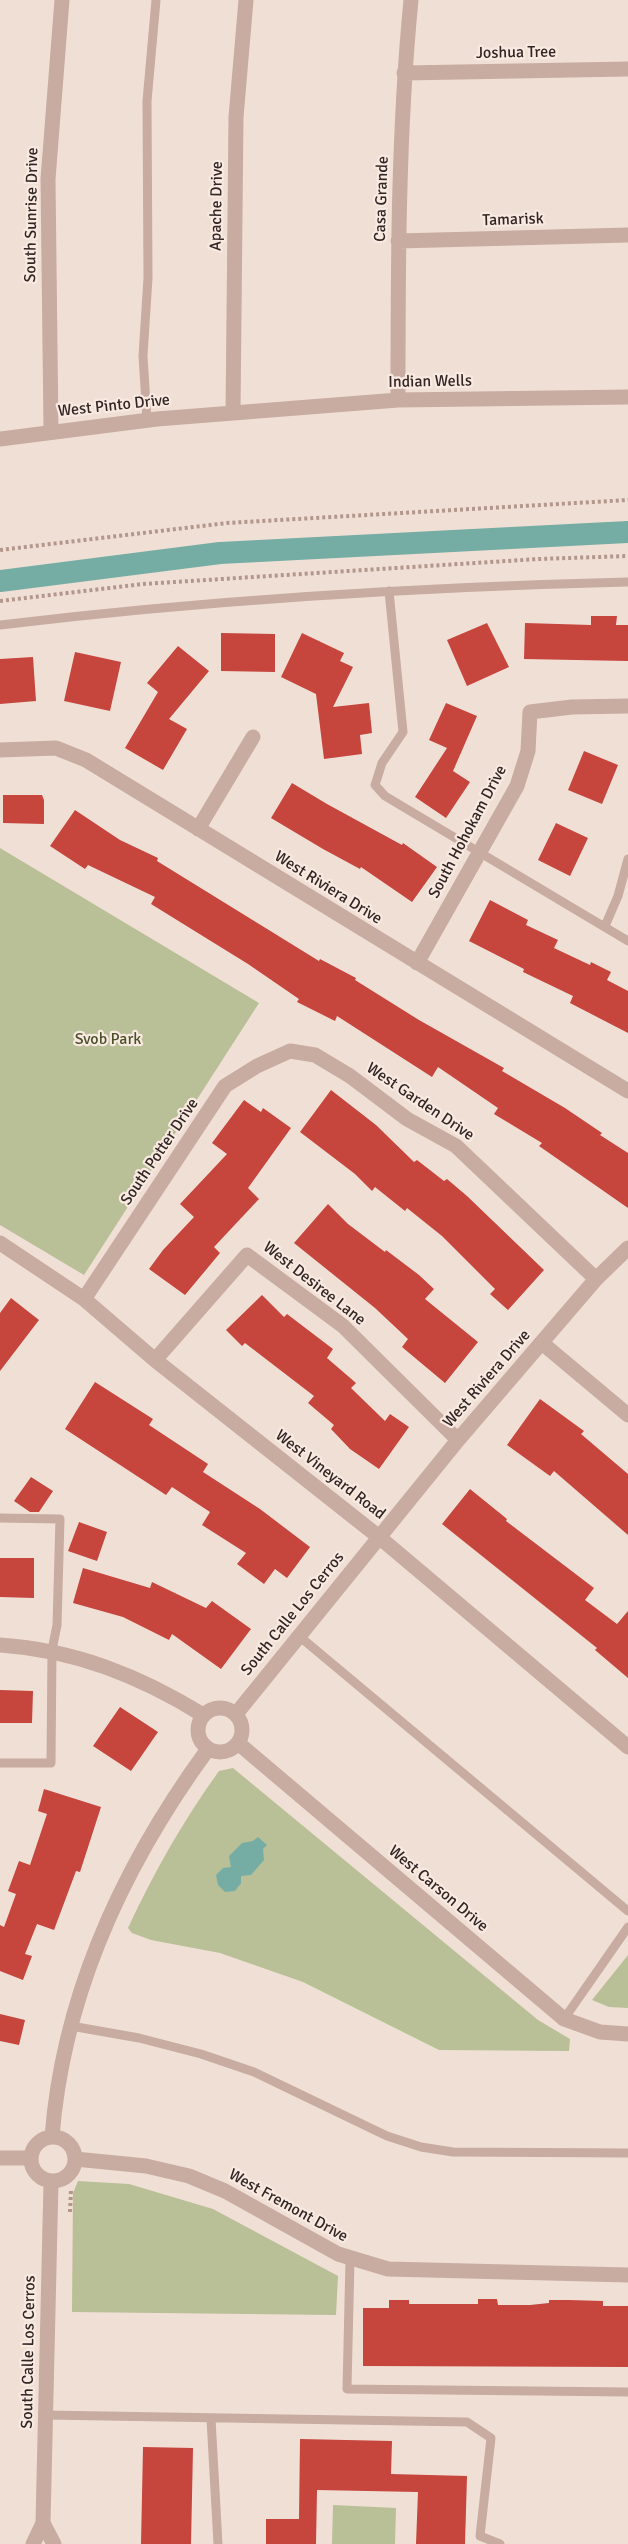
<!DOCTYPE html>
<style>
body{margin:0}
canvas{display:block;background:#f0dfd5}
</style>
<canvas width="628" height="2544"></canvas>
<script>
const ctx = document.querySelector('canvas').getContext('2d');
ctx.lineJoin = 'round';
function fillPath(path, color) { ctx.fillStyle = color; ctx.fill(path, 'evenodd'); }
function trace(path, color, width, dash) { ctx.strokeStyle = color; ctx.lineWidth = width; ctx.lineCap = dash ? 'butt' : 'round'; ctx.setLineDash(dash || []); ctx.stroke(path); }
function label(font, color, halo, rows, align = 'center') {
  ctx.font = font + ' Signika,sans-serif'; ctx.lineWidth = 4.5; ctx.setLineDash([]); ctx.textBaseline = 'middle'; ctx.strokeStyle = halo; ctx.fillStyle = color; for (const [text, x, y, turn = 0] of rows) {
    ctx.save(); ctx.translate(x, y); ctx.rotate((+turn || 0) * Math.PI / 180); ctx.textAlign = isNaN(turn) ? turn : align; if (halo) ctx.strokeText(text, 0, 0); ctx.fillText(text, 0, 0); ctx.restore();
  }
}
fillPath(new Path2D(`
 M0 848 259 1003 84 1275 0 1225Z
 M233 1768 538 2020 570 2039 569 2051 439 2050 303 1982 220 1953 151 1940 132 1933 128 1928C154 1872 183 1821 219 1771Z
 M628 1955V2008L609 2007 592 2000Z
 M78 2181 129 2184 213 2209 338 2276 336 2315 72 2312 73 2193Z
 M333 2505 396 2508 395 2544H332Z`), '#b9bf96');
fillPath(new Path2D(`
 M258 1837 267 1845 263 1849 264 1860 251 1875 241 1876V1883L235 1891 225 1892 218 1885 216 1875 223 1868 231 1867 229 1856 242 1843 253 1841Z`), '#75ada5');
trace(new Path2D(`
 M0 581 220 553 628 532`), '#75ada5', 22);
fillPath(new Path2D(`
 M591 616H617L616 625H628V661L524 659 525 623 591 625Z
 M487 623 509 667 467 686 447 640Z
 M221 633 275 634V672L221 671Z
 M302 633 344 653 340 661 353 667 333 707 369 703 372 733 360 735 362 754 324 759 316 694 281 677Z
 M178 646 209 671 169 719 187 729 163 770 125 748 158 692 147 683Z
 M75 652 121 662 110 711 64 701Z
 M33 657 36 701 0 704V659Z
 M446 703 477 716 453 771 470 782 446 818 415 797 447 748 429 740Z
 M584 751 618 765 602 804 568 790Z
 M292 783 327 804 402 845 403 843 437 867 412 902 361 867 360 869 323 849 271 818Z
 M3 795H42L44 800V824L3 823Z
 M75 810 120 840 158 858 157 861 319 961 320 959 356 978 355 980 419 1020 504 1068 502 1071 565 1108 602 1133 600 1135 628 1153V1208L539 1146 542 1143 494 1114 498 1108 438 1067 432 1077 337 1016 335 1021 297 1002 299 999 248 964 151 904 155 897 88 865 85 869 50 846Z
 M556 823 588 838 570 876 538 860Z
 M490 900 528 920 526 925 558 940 554 948 590 965 591 962 611 972 607 980 628 991V1033L570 1003 573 996 523 972 524 969 469 941Z
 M331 1090 376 1125 414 1162 417 1160 444 1181 447 1179 467 1196 544 1270 508 1310 490 1294 495 1289 442 1236 407 1208 405 1211 375 1187 372 1191 355 1174 300 1132Z
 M244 1100 261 1112 263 1108 291 1128 248 1188 259 1199 214 1247 220 1253 185 1295 149 1269 163 1250 194 1217 180 1204 227 1154 212 1143Z
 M328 1204 348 1224 385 1252 386 1250 419 1275 434 1289 425 1299 478 1342 445 1383 402 1347 408 1339 375 1308 294 1243Z
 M262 1295 284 1317 287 1314 333 1349 327 1358 356 1383 351 1388 385 1421 390 1414 409 1427 379 1469 350 1449 331 1429 334 1425 308 1403 314 1396 245 1343 242 1346 226 1330Z
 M11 1298 39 1320 0 1371V1313Z
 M95 1382 153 1419 149 1425 208 1464 203 1472 260 1509 310 1547 287 1578 275 1569 264 1584 237 1564 246 1553 202 1525 210 1512 172 1487 166 1495 65 1429Z
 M540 1399 584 1431 581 1434 628 1474V1535L554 1471 550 1476 507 1445Z
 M31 1477 53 1491 39 1512H30L14 1501Z
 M470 1489 507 1519 506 1521 594 1588 585 1600 617 1624 628 1611V1678L595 1650 597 1648 442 1524Z
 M79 1522 107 1532 97 1561 68 1551Z
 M0 1558H34V1598L0 1597Z
 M83 1568 150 1588 152 1582 206 1608 212 1601 251 1629 221 1669 172 1634 169 1640 123 1617 73 1603Z
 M0 1690 33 1691 32 1723H0Z
 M120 1707 158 1732 131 1771 93 1746Z
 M44 1789 101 1807 80 1872 76 1871 54 1930 37 1924 25 1954 32 1956 23 1980 0 1971V1925L4 1927 16 1894 8 1891 19 1861 30 1865 47 1814 38 1811Z
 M0 2014 25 2020 19 2045 0 2041Z
 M478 2299H497L498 2305H530L549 2303V2300H569L603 2301V2306H628V2367L363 2366V2308H389V2300H409V2304H478Z
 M300 2439 392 2441 391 2474 467 2476 465 2544H416L418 2492 317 2490 316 2544H266V2519H299Z
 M143 2447 193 2448 191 2544H141Z`), '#c6453d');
trace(new Path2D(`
 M0 550 227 523 628 500
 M0 601 143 584 538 559 628 556
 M70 2212 71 2190`), '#b3968c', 4, [3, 3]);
trace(new Path2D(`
 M147 420 143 356 148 278 147 101 156 0
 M389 591 403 732 382 763 375 785 385 796 628 941
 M0 625C208 600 418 587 628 582
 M605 926 618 896 628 859
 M0 1518 60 1519 57 1625 52 1650 51 1763H0
 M299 1636 628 1911
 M564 2019 628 1927
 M71 2026 139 2038 201 2054 254 2072 387 2136 421 2147 453 2152 628 2153
 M350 2259 347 2389 628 2392
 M45 2415 467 2422 491 2438 480 2536 500 2544
 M211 2419 218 2544`), '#c8aca2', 9);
trace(new Path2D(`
 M404 73 628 69
 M398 241 628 235
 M398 400C398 267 398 133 411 0
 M233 412 236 117 246 0
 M51 431 48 179 62 0
 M0 439 157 419 398 400 628 397
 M0 750 56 748 86 760 628 1091
 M198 829 253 737
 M417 963 517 786 528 751 530 712 572 707 628 706
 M0 1243 84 1299 155 1360 379 1537 628 1747
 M84 1299 225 1086 257 1066 290 1051 315 1055 350 1076 407 1119 456 1146 596 1279
 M542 1343 628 1415
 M155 1360 247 1255 343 1326 458 1440
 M0 1645C75 1650 140 1676 203 1715
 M198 1730a22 22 0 1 1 44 0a22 22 0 1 1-44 0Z
 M236 1714 458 1440 596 1279 628 1248
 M238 1743 564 2019 600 2032 628 2034
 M31 2159a22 22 0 1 1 44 0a22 22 0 1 1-44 0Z
 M52 2137C63 1994 124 1864 208 1749
 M0 2158H30
 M75 2159 146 2166 189 2176 225 2191 338 2254 388 2269 628 2275
 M43 2523 54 2544
 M33 2544 43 2523 51 2182`), '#c8aca2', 15);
label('16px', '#322624', '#f8e9e1', [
 ["Joshua Tree",516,53,-1],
 ["Casa Grande",382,199,-88],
 ["Apache Drive",217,206,-89],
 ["South Sunrise Drive",32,215,-89],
 ["Tamarisk",513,220,-2],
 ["Indian Wells",430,382,-1],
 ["West Pinto Drive",114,406,-6],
 ["South Hohokam Drive",468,832,-62],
 ["West Riviera Drive",328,888,32],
 ["West Garden Drive",420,1102,34],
 ["South Potter Drive",160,1152,-56],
 ["West Desiree Lane",314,1284,38],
 ["West Riviera Drive",487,1379,-49],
 ["West Vineyard Road",330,1475,38],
 ["South Calle Los Cerros",293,1614,-51],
 ["West Carson Drive",438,1889,40],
 ["West Fremont Drive",288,2206,29],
 ["South Calle Los Cerros",29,2352,-89]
]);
label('16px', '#495028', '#f8e9e1', [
 ["Svob Park",108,1040]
]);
</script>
